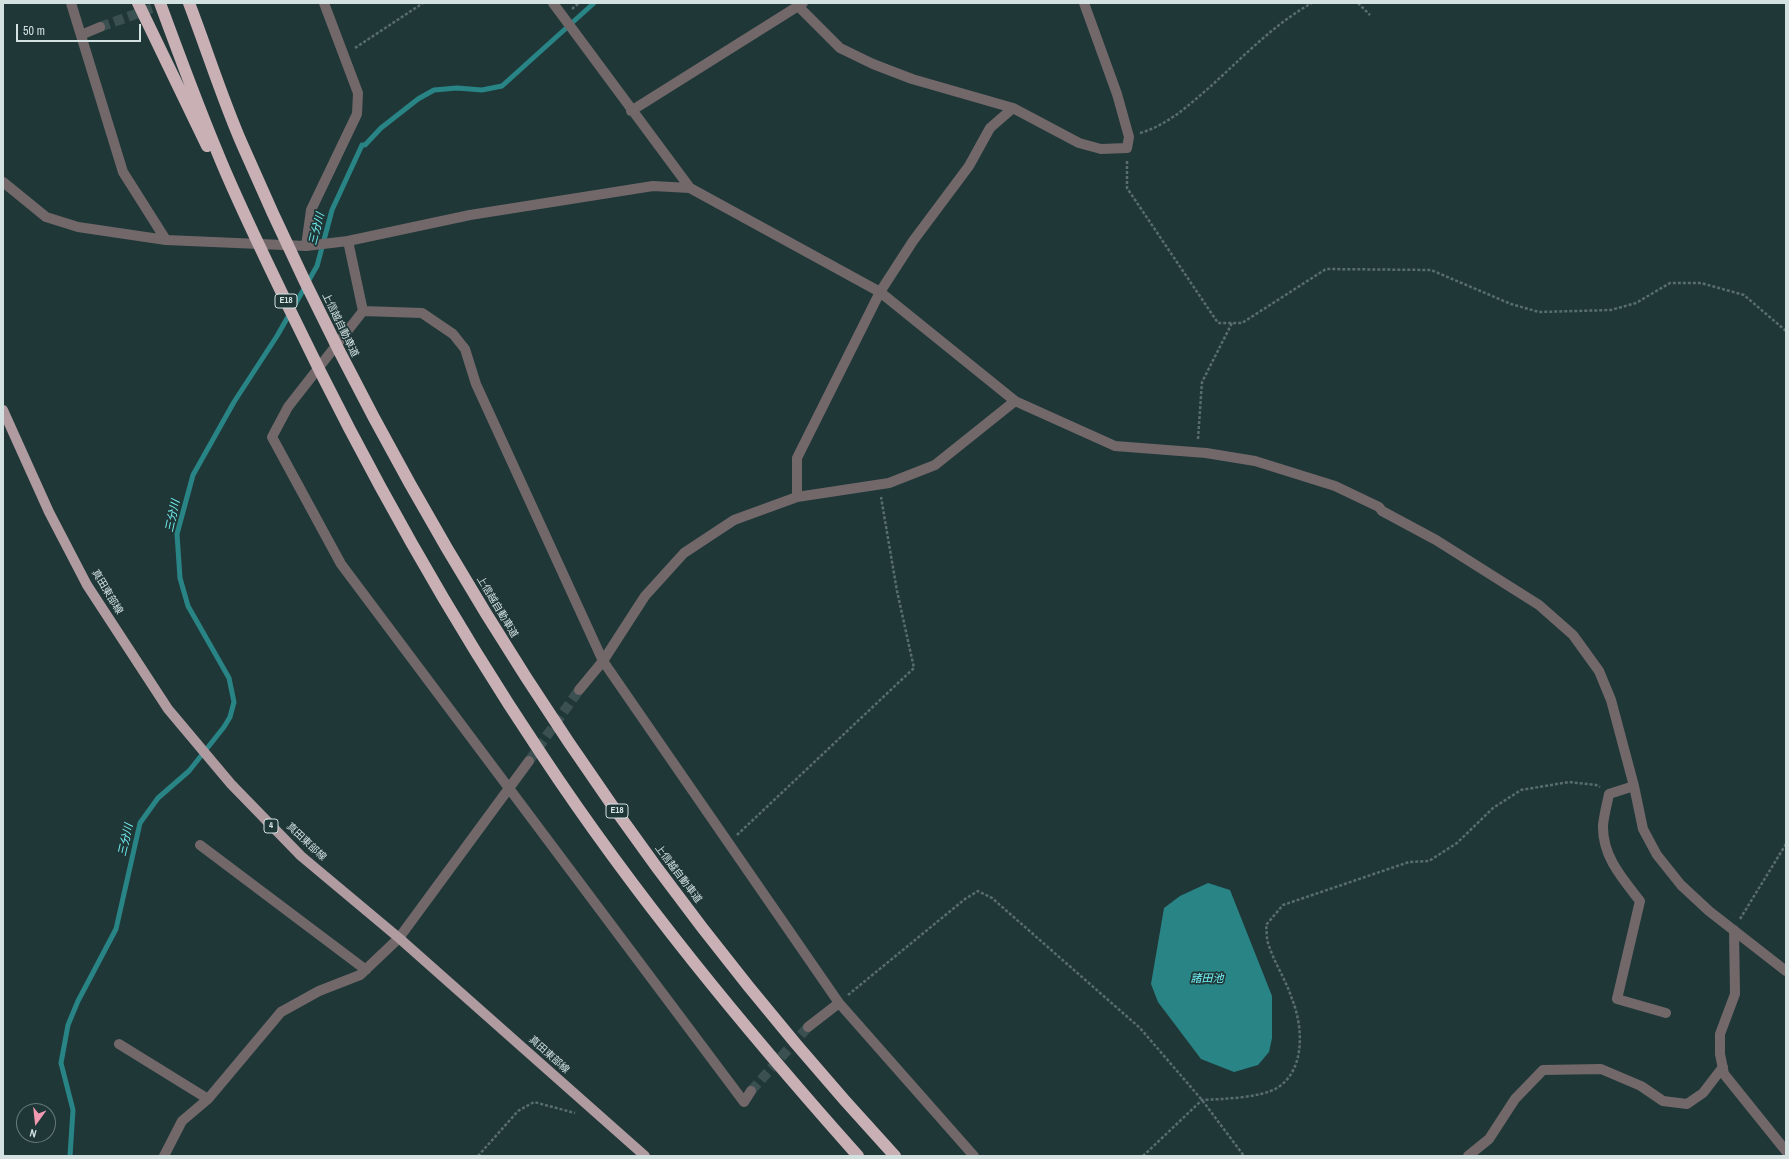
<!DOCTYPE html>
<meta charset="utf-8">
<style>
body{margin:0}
#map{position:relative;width:1789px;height:1159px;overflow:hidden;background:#203738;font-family:"Archivo Narrow",sans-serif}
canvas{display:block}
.frame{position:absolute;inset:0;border:4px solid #d3e1e1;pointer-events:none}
.north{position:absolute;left:16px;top:1103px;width:40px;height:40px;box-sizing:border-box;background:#203738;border:1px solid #687b7c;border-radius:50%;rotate:195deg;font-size:11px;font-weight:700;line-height:16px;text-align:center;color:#d3e1e1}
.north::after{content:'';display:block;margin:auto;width:14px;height:18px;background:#f19ab1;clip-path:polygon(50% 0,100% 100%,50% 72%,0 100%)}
.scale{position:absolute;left:16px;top:24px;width:125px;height:18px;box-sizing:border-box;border:2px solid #d3e1e1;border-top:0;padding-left:5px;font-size:12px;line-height:14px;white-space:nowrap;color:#d3e1e1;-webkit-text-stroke:3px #203738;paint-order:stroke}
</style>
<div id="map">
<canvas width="1789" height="1159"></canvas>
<div class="frame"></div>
<div class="north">N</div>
<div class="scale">50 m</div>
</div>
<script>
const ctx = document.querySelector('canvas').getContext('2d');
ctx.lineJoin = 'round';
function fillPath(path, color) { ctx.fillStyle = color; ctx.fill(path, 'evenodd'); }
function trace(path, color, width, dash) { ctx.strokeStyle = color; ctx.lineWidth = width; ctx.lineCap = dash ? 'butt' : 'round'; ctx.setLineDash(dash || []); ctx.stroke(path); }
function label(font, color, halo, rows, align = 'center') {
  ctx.font = font + ' "Archivo Narrow","Noto Sans JP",sans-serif'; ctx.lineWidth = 3.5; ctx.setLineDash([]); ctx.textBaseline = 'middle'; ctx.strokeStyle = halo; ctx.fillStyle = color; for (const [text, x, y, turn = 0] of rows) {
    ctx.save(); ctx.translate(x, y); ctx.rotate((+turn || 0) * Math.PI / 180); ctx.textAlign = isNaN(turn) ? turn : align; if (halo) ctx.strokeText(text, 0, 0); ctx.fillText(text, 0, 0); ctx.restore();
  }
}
fillPath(new Path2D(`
 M1208 883 1230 890 1272 996V1038L1269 1052 1258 1065 1234 1072 1201 1059 1158 1002 1151 984 1164 908 1180 896Z`), '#298486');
trace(new Path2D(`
 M70 1156 73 1110 61 1063 68 1025 78 1001 116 929 140 823 158 798 189 771 224 727 230 717 234 702 229 678 188 606 180 578 177 534 193 475 234 402 277 336 317 266 332 210 362 145H365L381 128 418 99 434 90 457 88 482 90 502 86 594 3`), '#298486', 5);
trace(new Path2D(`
 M100 27 166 3
 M529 761 579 690
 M751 1091 808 1027`), '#3b5051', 10, [10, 5]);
trace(new Path2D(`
 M1358 3 1370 15
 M572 9 579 3
 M355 48 423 3
 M1140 133C1168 125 1189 105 1211 86 1243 57 1274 24 1312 3
 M1127 161V188L1218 323H1242L1326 269 1431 270 1511 304 1539 312 1611 310 1636 303 1670 283H1701L1744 295 1786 331
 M1198 439 1202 382 1232 323
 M737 835 914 668 897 591 881 497
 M1740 919 1786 844
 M848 995 965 899 978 891 992 898 1140 1028 1202 1100 1244 1156
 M478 1156 518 1111 534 1102 575 1113
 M1143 1156 1202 1100C1222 1099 1260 1098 1277 1088 1306 1070 1303 1026 1292 999 1286 980 1275 964 1269 946 1266 939 1267 931 1266 925L1283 905 1409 862 1429 861 1457 843 1493 808 1521 790 1569 782 1596 785 1600 787`), '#596d6e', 2.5, [3, 2]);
trace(new Path2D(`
 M71 3 123 172 166 240
 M553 3 690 188 880 292 1015 401 1115 446 1206 453 1255 461 1335 486 1379 507 1382 511 1436 540 1539 605 1573 635 1599 671 1611 700 1634 786 1643 829 1657 855 1681 885 1709 911 1786 971
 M798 6 840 48 873 64 912 79 1013 108 1079 143 1101 149 1127 148 1129 137 1117 94 1084 3
 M81 35 100 27
 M631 111 803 3
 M3 182 46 217 78 227 166 240 306 246 348 241 470 215 653 186 690 188
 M348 241 363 311
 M306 246 311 210 357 114 358 93 324 3
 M363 311 422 313 453 334 465 349 476 384 603 661 839 1003 974 1156
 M363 311 288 407 272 437 341 564 744 1102 751 1091
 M797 497V458L880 292 913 241 969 166 990 128 1013 108
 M579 690 603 661 645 596 684 553 734 520 797 497 889 483 935 465 1015 401
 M1634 786 1609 794C1607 804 1604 815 1603 825 1602 856 1622 878 1640 901L1617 999 1666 1013
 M200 845 366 970
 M1734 930 1735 994 1720 1034V1054L1724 1074 1786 1151
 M808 1027 839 1003
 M119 1044 208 1099
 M164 1156 182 1121 208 1099 281 1012 319 991 360 975 399 938 529 761
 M1468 1156 1489 1139 1515 1099 1543 1070 1601 1069 1641 1086 1663 1101 1687 1104 1703 1093 1723 1067`), '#72686a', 10);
trace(new Path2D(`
 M3 410 49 512 87 585 168 709 231 784 301 856 399 938 645 1156`), '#b09ba0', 10);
trace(new Path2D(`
 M138 3 207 146
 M160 3C178 52 196 101 216 149 238 204 265 257 290 310 364 464 447 613 542 755 636 897 745 1029 858 1156
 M189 3C207 50 222 98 242 144 401 511 623 862 895 1156`), '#c8b0b5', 12);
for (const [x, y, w] of [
 [286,301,22],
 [617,811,22],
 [271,826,14]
]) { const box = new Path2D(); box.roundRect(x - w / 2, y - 7, w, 14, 3); ctx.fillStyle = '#203738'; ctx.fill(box); trace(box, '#d3e1e1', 1); }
label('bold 9px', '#d3e1e1', null, [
 ["E18",286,301],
 ["E18",617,811],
 ["4",271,826]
]);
label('10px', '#d3e1e1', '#203738', [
 ["上信越自動車道",340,325,64],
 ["真田東部線",107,592,59],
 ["上信越自動車道",497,607,59],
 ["真田東部線",306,842,43],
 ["上信越自動車道",678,874,53],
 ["真田東部線",549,1055,42]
]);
label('italic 11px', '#74f4f7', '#203738', [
 ["三分川",317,229,-76],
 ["三分川",173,516,-78],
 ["三分川",126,840,-77],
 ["諸田池",1207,979]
]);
</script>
